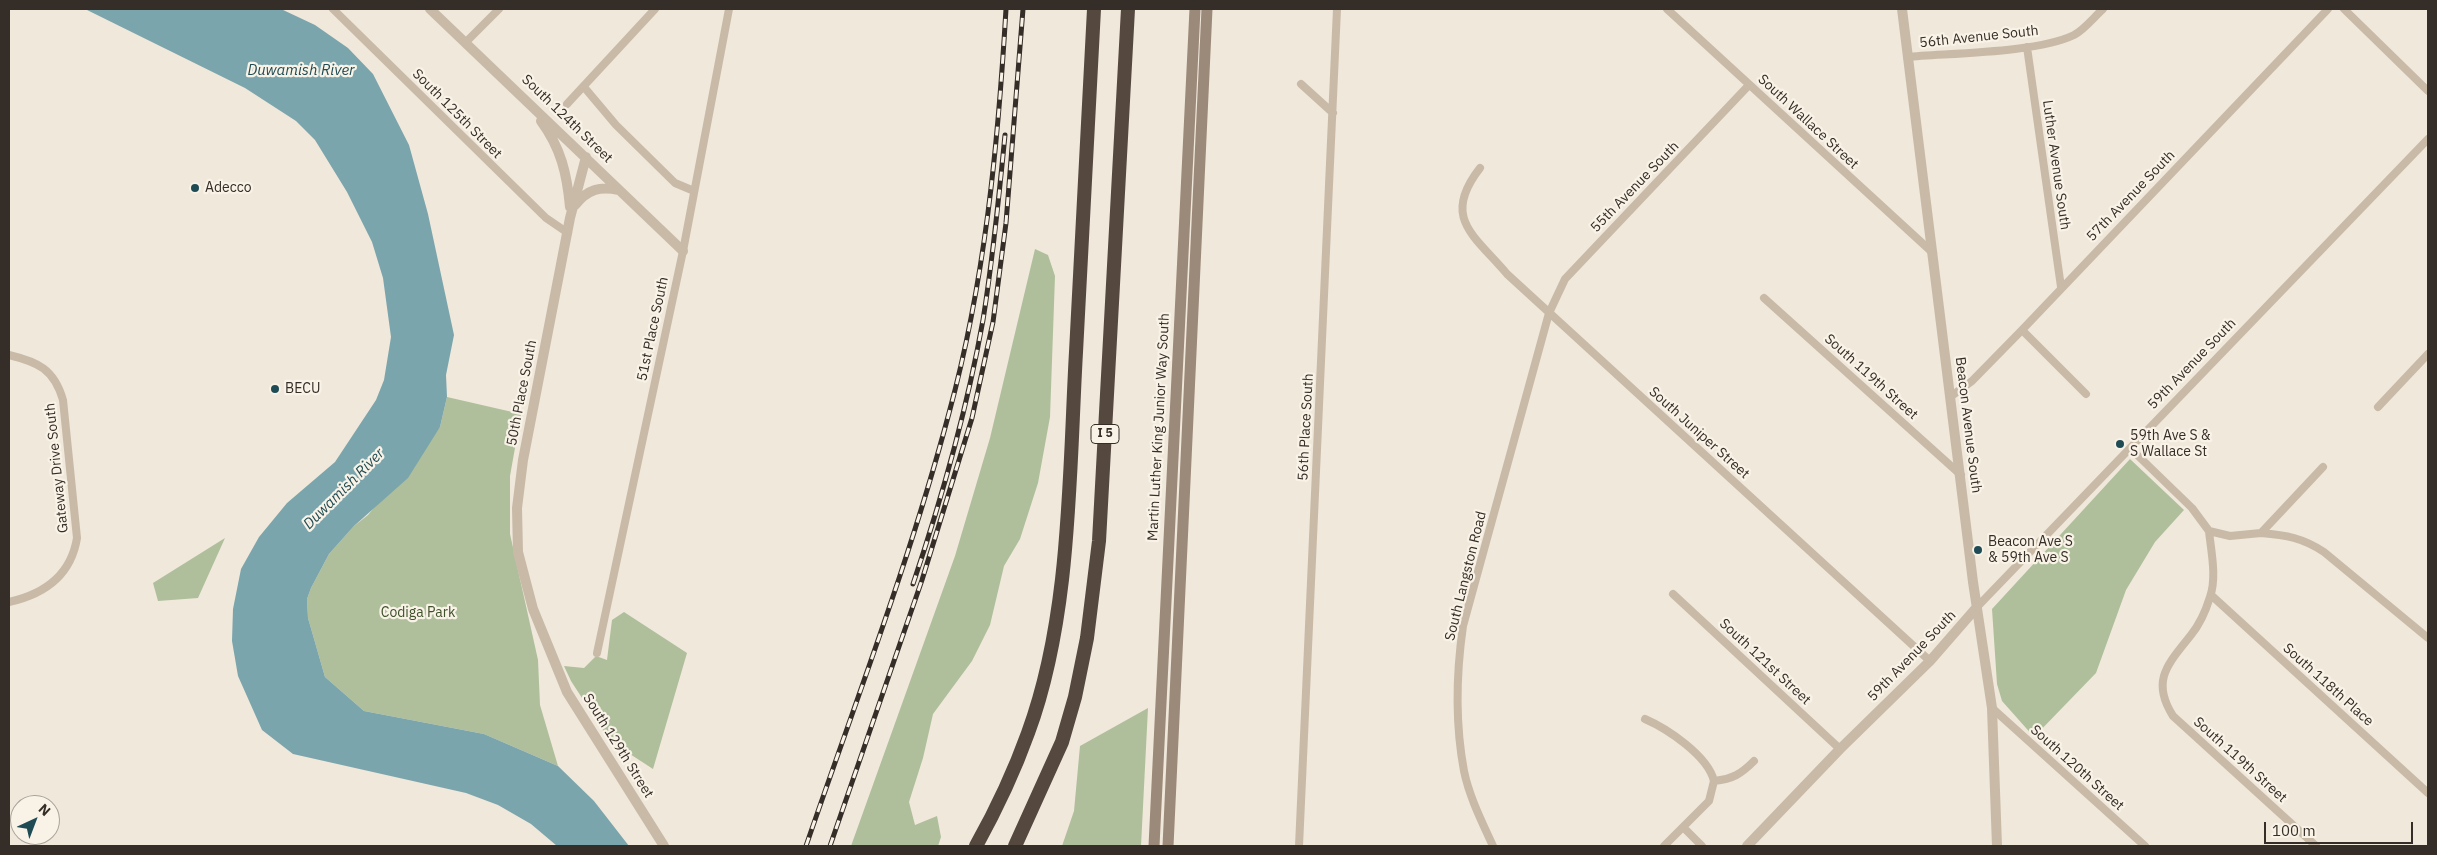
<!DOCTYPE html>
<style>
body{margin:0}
#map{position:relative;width:2437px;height:855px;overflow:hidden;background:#f0e8db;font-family:"IBM Plex Sans",sans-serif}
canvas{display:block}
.frame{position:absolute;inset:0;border:10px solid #352d27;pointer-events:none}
.north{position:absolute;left:10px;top:795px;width:50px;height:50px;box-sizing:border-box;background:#f8f2e7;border:1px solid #aaa39a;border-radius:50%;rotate:43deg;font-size:14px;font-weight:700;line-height:20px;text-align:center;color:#352d27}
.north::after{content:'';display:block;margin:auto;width:18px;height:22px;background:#1f4b54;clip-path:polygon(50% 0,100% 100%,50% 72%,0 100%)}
.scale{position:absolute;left:2264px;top:822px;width:149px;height:22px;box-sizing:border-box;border:2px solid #352d27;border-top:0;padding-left:6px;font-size:15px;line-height:18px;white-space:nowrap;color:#352d27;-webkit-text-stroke:4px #f8f2e7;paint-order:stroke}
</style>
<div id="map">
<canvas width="2437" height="855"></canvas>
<div class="frame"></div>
<div class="north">N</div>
<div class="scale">100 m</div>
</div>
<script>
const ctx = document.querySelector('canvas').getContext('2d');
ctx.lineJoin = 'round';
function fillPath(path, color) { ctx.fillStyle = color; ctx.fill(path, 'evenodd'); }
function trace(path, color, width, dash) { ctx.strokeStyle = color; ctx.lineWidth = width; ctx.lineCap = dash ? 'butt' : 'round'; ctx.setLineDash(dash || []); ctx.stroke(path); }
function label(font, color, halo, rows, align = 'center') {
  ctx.font = font + ' "IBM Plex Sans",sans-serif'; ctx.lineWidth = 4.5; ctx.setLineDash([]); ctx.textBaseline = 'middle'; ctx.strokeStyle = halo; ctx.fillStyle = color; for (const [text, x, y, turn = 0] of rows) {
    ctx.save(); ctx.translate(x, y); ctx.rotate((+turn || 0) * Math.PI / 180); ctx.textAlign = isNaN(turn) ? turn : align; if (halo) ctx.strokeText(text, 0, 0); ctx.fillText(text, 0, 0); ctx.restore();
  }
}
fillPath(new Path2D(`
 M1035 249 1048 255 1055 276 1050 417 1038 483 1020 539 1004 566 990 625 972 661 933 714 923 758 909 802 915 825 937 816 941 837 938 846H851L955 556 990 438Z
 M447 397 521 414 510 476V534L538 660 540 705 558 766 484 734 364 711 325 677 308 618 307 599 311 588 329 554 354 526 368 515 440 427Z
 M2130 459 2184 510 2155 542 2126 590 2096 673 2034 737 2002 701 1997 684 1992 609Z
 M225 538 198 598 158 601 153 583Z
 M624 612 687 653 653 769 610 741 571 681 564 666 584 668 596 656 607 660 612 620Z
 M1148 708 1141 846H1062L1074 811 1080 746Z`), '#afbf9b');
fillPath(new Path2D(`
 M85 9H281L315 25 348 48 373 74 409 145 428 214 454 335 446 375 447 397 440 427 408 478 354 526 329 554 311 588 307 599 308 618 325 677 364 711 484 734 558 766 594 801 629 846H557L531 824 498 805 466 793 293 754 262 730 238 676 232 641 233 609 241 569 259 537 287 503 335 462 376 400 384 380 391 337 383 278 372 242 347 192 315 140 296 121 245 88Z`), '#7ba5ac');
trace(new Path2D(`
 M333 9 546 218 568 233
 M1667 9 1933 253
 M2344 9 2428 91
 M466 42 499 9
 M2027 47 2061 287
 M1907 57C1951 53 2037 53 2074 35 2085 29 2094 17 2103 9
 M1301 84 1333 113
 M584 87 616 125 675 183 694 191
 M567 104 655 9
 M1480 168C1441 218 1474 235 1507 274L1930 661
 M1764 298 1961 475
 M2022 330 2086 394
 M9 355C38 362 54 369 63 400L77 538C71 575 45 594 9 602
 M1950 397 1972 381 2022 330 2328 9
 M2378 407 2428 354
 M2130 448 2192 508 2209 531
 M2261 533C2286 535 2303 538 2324 552L2428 638
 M1673 594 1840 749
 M2211 595 2428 793
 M1977 607 2428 139
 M597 653 683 251 729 9
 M1992 708 2145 846
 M1645 719C1668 729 1708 756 1714 781
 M1683 827 1702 846
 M1299 846 1337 9
 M1493 846C1482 822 1469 796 1464 771 1455 723 1456 675 1463 626L1549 313 1565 279 1749 85
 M1664 846 1709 801 1714 781C1733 779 1741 774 1754 761
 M2316 846 2173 716C2150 680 2169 663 2191 635 2200 624 2206 610 2210 597 2217 577 2211 551 2209 531L2230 536 2261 533 2323 467`), '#c8baa7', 8);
trace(new Path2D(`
 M430 9 683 251
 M1902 9 1973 582 1992 708 1997 846
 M541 121C561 148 567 174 570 207
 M586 157 570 218 523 460 517 508 518 552 533 609 567 692 664 846
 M575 205C588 189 600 186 619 190
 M1747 846 1840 749 1930 661 1977 607`), '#c8baa7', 10);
trace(new Path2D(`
 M1154 846 1195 9
 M1168 846 1207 9`), '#9b8979', 11);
trace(new Path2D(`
 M976 846C996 810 1014 772 1028 733 1071 617 1069 475 1076 352 1082 237 1089 123 1094 9
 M1015 846 1062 742 1075 697 1087 638 1099 541 1128 9`), '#55483f', 14);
const rail = new Path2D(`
 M913 584C942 498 967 409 983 320 993 258 999 197 1005 135
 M806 846C855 703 910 560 949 413 985 281 998 145 1006 9
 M830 846 922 580 972 418 993 322 1006 223 1023 9`);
trace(rail, '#352d27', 5);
trace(rail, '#f8f2e7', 3, [9]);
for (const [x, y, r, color] of [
 [195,188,5,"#1f4b54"],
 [275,389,5,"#1f4b54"],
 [2120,444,5,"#1f4b54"],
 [1978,550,5,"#1f4b54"]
]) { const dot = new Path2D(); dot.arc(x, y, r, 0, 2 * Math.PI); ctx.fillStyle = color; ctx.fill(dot); trace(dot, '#f8f2e7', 2); }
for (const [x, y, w] of [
 [1105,434,28]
]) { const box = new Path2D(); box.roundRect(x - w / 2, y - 9.5, w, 19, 4); ctx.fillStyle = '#f8f2e7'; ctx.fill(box); trace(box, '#352d27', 1); }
label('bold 12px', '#352d27', null, [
 ["I 5",1105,434]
]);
label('14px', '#352d27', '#f8f2e7', [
 ["56th Avenue South",1979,37,-6],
 ["South 125th Street",457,114,45],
 ["South 124th Street",567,119,44],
 ["South Wallace Street",1808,122,43],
 ["Luther Avenue South",2056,165,82],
 ["55th Avenue South",1635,187,-46],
 ["57th Avenue South",2131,196,-46],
 ["51st Place South",653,329,-78],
 ["59th Avenue South",2192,364,-46],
 ["South 119th Street",1871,377,42],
 ["50th Place South",522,393,-79],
 ["Beacon Avenue South",1968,425,83],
 ["Martin Luther King Junior Way South",1159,427,-87],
 ["56th Place South",1306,427,-87],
 ["South Juniper Street",1699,433,42],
 ["Gateway Drive South",57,468,-96],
 ["South Langston Road",1466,576,-76],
 ["59th Avenue South",1912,656,-46],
 ["South 121st Street",1765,662,43],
 ["South 118th Place",2328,685,42],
 ["South 129th Street",618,746,58],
 ["South 119th Street",2240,760,42],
 ["South 120th Street",2077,768,42]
]);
label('14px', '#352d27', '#f8f2e7', [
 ["Adecco",205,188],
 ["BECU",285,389],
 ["59th Ave S &",2130,436],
 ["S Wallace St",2130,452],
 ["Beacon Ave S",1988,542],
 ["& 59th Ave S",1988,558]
], 'left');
label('14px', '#40522c', '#f8f2e7', [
 ["Codiga Park",418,613]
]);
label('italic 15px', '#1f4b54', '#f8f2e7', [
 ["Duwamish River",301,71],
 ["Duwamish River",344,489,-45]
]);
</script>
